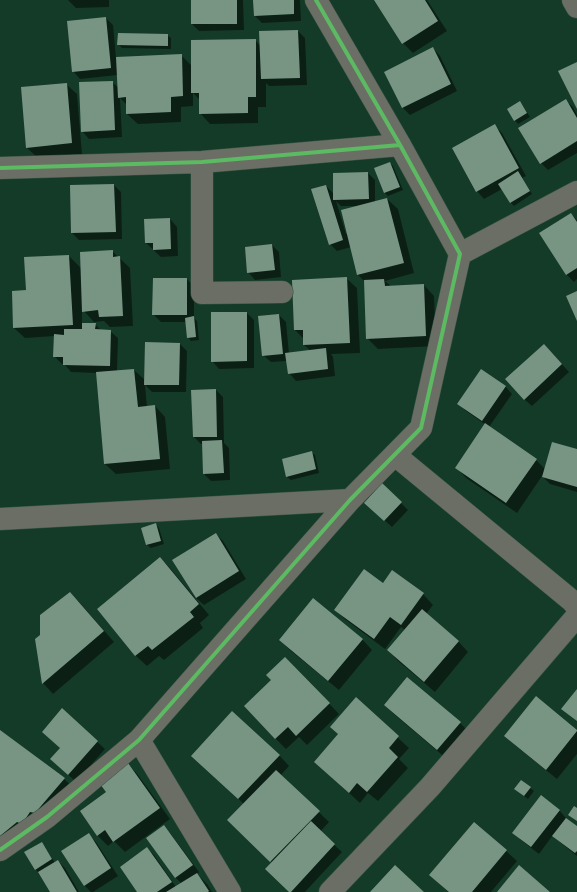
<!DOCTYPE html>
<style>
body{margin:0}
canvas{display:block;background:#143b28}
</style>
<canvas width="577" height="892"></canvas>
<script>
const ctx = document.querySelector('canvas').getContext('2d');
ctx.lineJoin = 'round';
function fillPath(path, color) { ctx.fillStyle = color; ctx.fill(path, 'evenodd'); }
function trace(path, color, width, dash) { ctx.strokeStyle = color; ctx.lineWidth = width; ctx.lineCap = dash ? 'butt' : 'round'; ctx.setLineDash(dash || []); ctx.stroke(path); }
fillPath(new Path2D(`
 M68 0H109V7L76 8Z
 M192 0H243L244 30 199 31 192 24Z
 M254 0H300L301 21 262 23 255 16Z
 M376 0H427L447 31 413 53 403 43Z
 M106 18 113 25 116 58 181 55 192 66 255 40 261 46 298 31 305 38 307 85 269 86 266 83V107H258V123L210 124 200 113V100L193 93V106L181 107V122L138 124 127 114V105L120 98 122 137 89 139 82 131 112 82 119 88 118 75 80 79 73 71Z
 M167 35 171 38V49L122 48 118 44Z
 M433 48 440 56 457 91 410 115 403 108 385 72Z
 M66 84 77 94 82 154 38 158 27 148Z
 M565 100 573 107 577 115V153L548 170 541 163Z
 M520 103 523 106 530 117 518 124 515 120Z
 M495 126 502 133 526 176 522 178 532 194 514 206 511 203 502 189 484 199 477 191 454 149Z
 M390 163 393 166 403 190 388 196 385 193Z
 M368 173 375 180V202L387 199 398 209 414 273 385 281 391 286 424 285 434 296 436 346 378 349 367 338 365 282 358 275 351 247 337 251 330 244 326 186 334 194ZM336 201 341 206H356L348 234H346Z
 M114 185 121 192 122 239 79 240 72 233 71 186Z
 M571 214 577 220V279L574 282 566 274Z
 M170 219 177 227 178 256 161 257 146 243Z
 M272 245 279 252 281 277 255 280 248 272Z
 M112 251 130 268 133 326 110 327 104 321 94 322 82 309V324H95L102 331H110L118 338 117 371 134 370 145 380 180 344 187 351 186 392H152L145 385 147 407 155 406 165 417 170 469 116 474 105 464 97 373 71 372 64 364H62L54 356 55 336 25 338 14 328 27 291 69 256 81 268Z
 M346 278 357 288 360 353 331 354 333 357 335 376 296 381 289 373 287 361 271 362 263 355 279 315 286 322 289 354 311 351 304 345V339L295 330 293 281Z
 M154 279H187L194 287V318L197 321 199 340 191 341 188 337 186 322H161L153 314Z
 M247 313 254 320V368L219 369 212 361Z
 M551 352 569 372 532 406 524 399Z
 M505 386 512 394 489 427 536 460 545 469 577 450V492L550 484 542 476 517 513 466 478 456 467 486 425 466 411 459 404Z
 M216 390 223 397 224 443 229 448 230 480 211 481 204 474 203 444H201L194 437Z
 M311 452 315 455 319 473 291 480 287 477Z
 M401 503 408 510 392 527 373 510Z
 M156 524 159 528 164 544 151 548 147 545 142 529Z
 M216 534 223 541 246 579 204 605 196 598 173 560Z
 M160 558 170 568 209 615 200 623 203 628 164 660 159 656 147 666 136 656 98 609Z
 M383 584 423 594 433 605 426 614 458 641 468 652 435 692 398 661 388 650 405 630 401 627 385 649 346 620 335 610Z
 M70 593 81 604 114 642 53 694 43 683 36 639 41 635Z
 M362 639 372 650 339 690 291 651 280 640Z
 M296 669 339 714 307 745 299 737 286 749 275 738 272 680Z
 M356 699 409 748 399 759 408 768 378 801 368 793 360 803 326 772 339 735Z
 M385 705 460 723 470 733 448 760 395 715Z
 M62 710 105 749 76 782 59 766 61 749Z
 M0 731 64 779 75 789 0 848Z
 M577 731V754L557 779 516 746 505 736Z
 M279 755 289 766 281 775 329 822 320 832 342 852 305 892H290L273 863 229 820 244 804 203 766Z
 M128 764 138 775 170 819 125 852 114 841 108 846 97 835 107 793Z
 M530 788 534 791 528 799 515 789Z
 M559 810 566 818 565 819 577 828V856L561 843 553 835 539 854 521 840 514 833Z
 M474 824 506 851 517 861 491 892H449L431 875Z
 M164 826 171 834 199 872 197 874 207 884 212 892H139L147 848 154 855 176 887 182 884 175 877Z
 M88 835 96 842 118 876 93 892H91L85 886Z
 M42 843 45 847 55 863 58 861 65 868 79 892H51L39 873 35 869Z`), '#0007');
fillPath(new Path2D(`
 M191 0H237V24H191Z
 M253 0H294V14L254 16Z
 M374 0H425L438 21 402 44Z
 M106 17 111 68 72 72 67 21Z
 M298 30 300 78 261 79 259 31Z
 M118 33 168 34V46L117 45Z
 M256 39V97H248V113L199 114V93H191V40Z
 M433 47 451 84 402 108 384 72Z
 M182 54 183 96 171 97V112L126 114V97L118 98 116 57Z
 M577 62V109L558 71Z
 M113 81 115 130 81 132 79 82Z
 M67 83 72 143 26 148 21 87Z
 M566 99 577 118V141L540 164 518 128Z
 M520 101 527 113 514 121 507 109Z
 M495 124 519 168 476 192 452 148Z
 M390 162 400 187 384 193 374 168Z
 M518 171 530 191 510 203 498 184Z
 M368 172 369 199 333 200V173Z
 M114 184 116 232 71 233 70 185Z
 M326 185 343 240 329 245 311 189Z
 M387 198 404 263 357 275 341 210Z
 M571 213 577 222V268L566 275 539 233Z
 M170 218 171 249 153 250V243H145L144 219Z
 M272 244 275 270 247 273 245 247Z
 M113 250V257L120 256 123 316 99 317 98 310 82 312 80 252Z
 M69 255 73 325 13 328 12 291 26 290 24 257Z
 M347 277 350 343 303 345V330H294L292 280Z
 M153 278H187V315H152Z
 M384 279 385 286 424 284 426 336 366 339 364 280Z
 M577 291V321L566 296Z
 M211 312H247V361L211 362Z
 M279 314 283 354 262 356 258 316Z
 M194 316 196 337 187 338 185 318Z
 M82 323H96L95 329 111 330 110 366 63 365V357H53L54 334 64 335V329H82Z
 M145 342 180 343 179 385H144Z
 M544 344 562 364 524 400 505 379Z
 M326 348 328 369 288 374 285 353Z
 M134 369 138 407 155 405 160 459 104 464 96 372Z
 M481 369 506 386 482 421 457 404Z
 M216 389 217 437H193L191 390Z
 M485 423 537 459 506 503 455 468Z
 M222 440 224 473 203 474 202 441Z
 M552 442 577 449V487L542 477Z
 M312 451 316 469 286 477 282 459Z
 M382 483 402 502 384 521 364 503Z
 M156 523 161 541 146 545 141 528Z
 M216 533 239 571 196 598 172 560Z
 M160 557 199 604 190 612 194 617 152 650 148 646 135 656 97 609Z
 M364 569 383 583 392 570 424 593 401 625 390 617 374 639 334 610Z
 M70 592 104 631 42 684 35 639 40 635V615Z
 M313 598 363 639 328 681 279 640Z
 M422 609 459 641 424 682 387 650Z
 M285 657 330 703 296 736 288 727 275 739 244 706 271 680 266 675Z
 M407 677 461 722 437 750 384 705Z
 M577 689V721L561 709Z
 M536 696 577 730V731L546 770 504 736Z
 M356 697 399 736 389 748 398 757 367 792 357 783 349 793 314 762 338 734 330 727Z
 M62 708 98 741 68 775 50 759 60 748 42 732Z
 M232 711 280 755 238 799 191 756Z
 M0 730 65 778 35 813 30 812 22 824 17 822 0 836Z
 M128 763 160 808 113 842 105 830 97 836 80 811 106 792 100 784Z
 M276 770 320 811 270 862 227 820Z
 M521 780 531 787 524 796 514 789Z
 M541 795 560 810 531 847 512 833Z
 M574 806 577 808V821L568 815Z
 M566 818 577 826V851L575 853 552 836Z
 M311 821 335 844 291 892H289L265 869Z
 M474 822 507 850 472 892H449L429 875Z
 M164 825 193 865 175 878 146 838Z
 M89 833 111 868 84 886 61 851Z
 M42 842 52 859 35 870 24 852Z
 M147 847 172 882 157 892H137L120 867Z
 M58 860 77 892H50L38 872Z
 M395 865 424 892H370Z
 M519 865 550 892H497Z
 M197 873 209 891 208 892H166Z`), '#789584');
const minor = new Path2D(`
 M573 0 577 7
 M202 162V293L282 292
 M0 168 202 162 400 145
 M460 254 577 192
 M395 455 572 601 577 607
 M0 519 350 500
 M139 740 230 892
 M0 850 47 817 139 740 350 500 421 428 460 254 400 145 316 0
 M330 892 430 787 577 616`);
trace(minor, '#365544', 23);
trace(minor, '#6b6e64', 22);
trace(new Path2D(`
 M0 168 202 162 400 145
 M0 850 47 817 139 740 350 500 421 428 460 254 400 145 316 0`), '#5cba63', 4);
</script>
